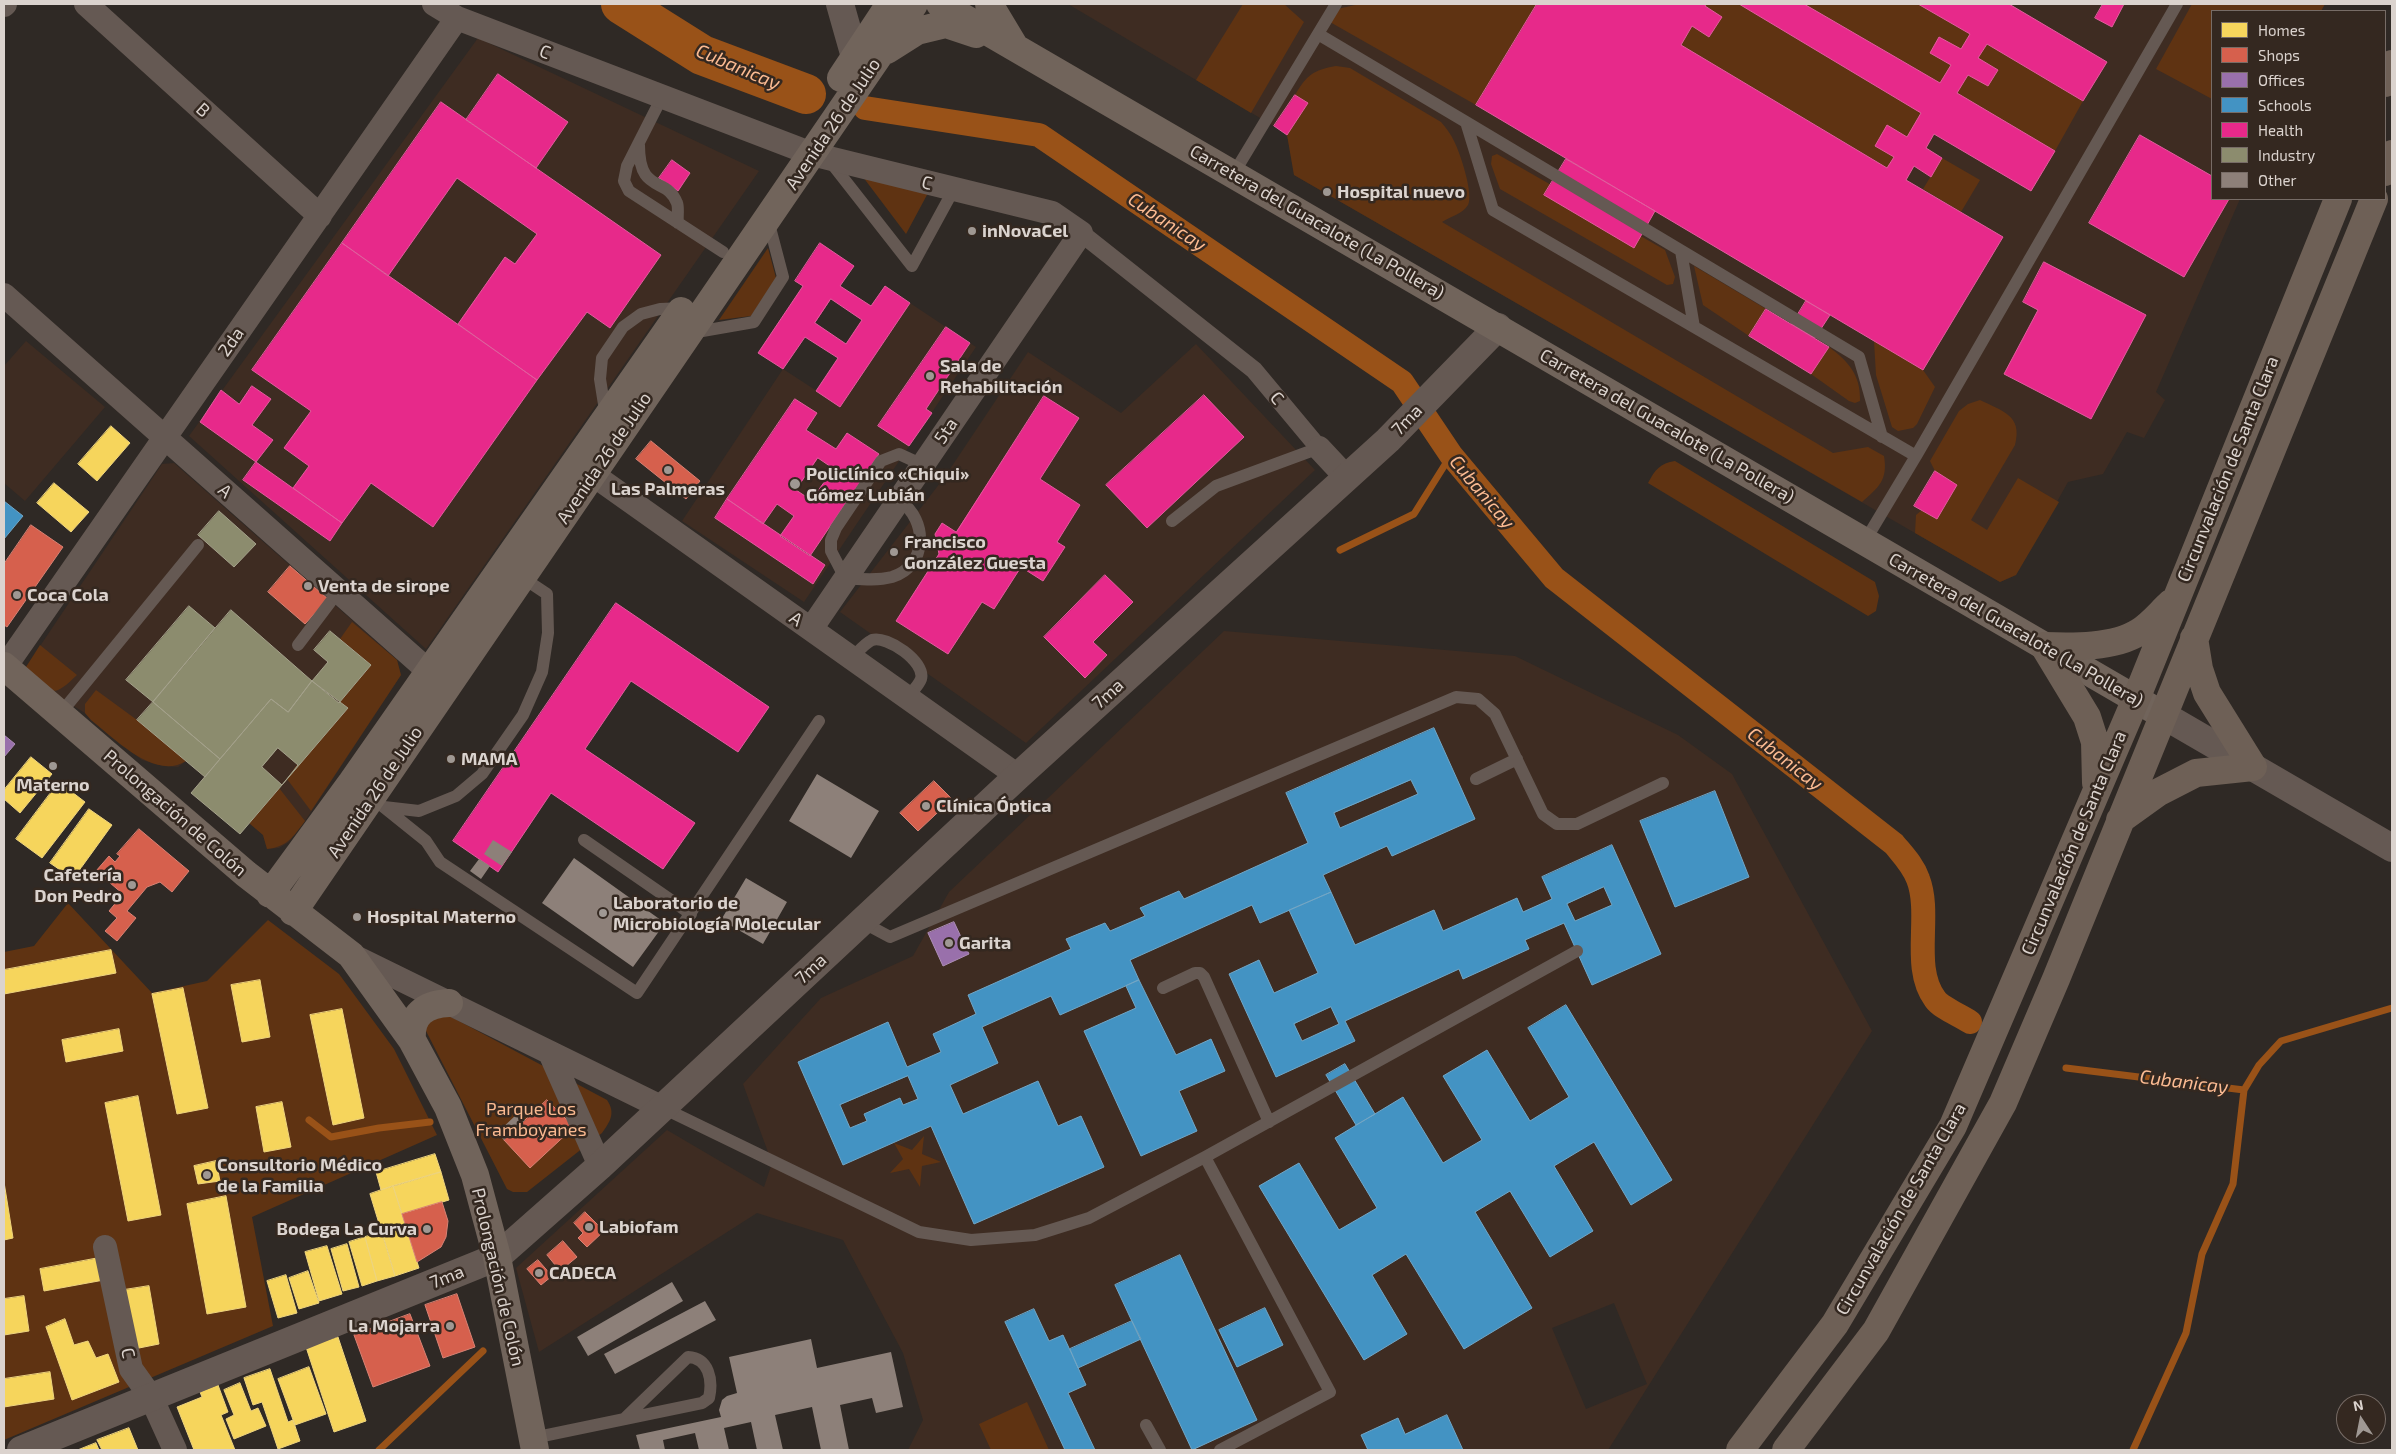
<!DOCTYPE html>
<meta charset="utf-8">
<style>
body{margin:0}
#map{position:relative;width:2396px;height:1454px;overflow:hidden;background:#2f2925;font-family:"Exo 2",sans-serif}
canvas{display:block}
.frame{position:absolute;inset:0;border:5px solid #dbd3ce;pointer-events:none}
.legend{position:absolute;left:2211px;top:10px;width:175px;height:190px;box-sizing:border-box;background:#342820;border:1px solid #776c66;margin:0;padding:6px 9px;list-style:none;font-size:15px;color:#dbd3ce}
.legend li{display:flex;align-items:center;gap:10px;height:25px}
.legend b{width:25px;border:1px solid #776c66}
.north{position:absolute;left:2336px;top:1394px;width:50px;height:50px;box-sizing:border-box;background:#342820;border:1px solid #776c66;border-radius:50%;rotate:349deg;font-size:14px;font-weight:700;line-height:20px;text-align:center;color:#dbd3ce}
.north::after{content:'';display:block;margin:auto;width:18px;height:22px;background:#9f9893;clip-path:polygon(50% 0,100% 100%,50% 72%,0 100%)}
</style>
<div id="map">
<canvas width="2396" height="1454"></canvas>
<div class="frame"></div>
<ul class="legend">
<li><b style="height:14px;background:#f6d55c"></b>Homes</li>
<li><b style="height:14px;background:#d6604d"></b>Shops</li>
<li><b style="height:14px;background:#9970ab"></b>Offices</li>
<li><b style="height:14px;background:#4393c3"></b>Schools</li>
<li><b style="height:14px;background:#e7298a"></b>Health</li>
<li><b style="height:14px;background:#8c8c6e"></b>Industry</li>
<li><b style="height:14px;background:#8d8079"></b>Other</li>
</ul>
<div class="north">N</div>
</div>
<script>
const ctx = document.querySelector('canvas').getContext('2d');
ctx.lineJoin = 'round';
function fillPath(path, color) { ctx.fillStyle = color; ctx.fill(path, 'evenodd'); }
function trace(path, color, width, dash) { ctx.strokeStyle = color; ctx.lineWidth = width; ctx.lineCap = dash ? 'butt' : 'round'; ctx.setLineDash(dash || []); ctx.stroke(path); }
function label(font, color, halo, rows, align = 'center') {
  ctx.font = font + ' "Exo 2",sans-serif'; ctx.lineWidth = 5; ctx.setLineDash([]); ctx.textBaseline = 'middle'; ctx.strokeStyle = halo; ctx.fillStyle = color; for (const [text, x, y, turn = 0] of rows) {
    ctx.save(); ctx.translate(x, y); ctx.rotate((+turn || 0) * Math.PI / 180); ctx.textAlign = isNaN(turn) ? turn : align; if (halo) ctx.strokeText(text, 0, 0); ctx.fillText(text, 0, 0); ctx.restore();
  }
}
fillPath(new Path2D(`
 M1068 4H2325L2321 11H2212V199H2240L2156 392 2165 400 2144 438 2127 432 2103 474 2068 482 2016 575 2000 582 1294 175 1287 134Z
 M478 38 759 171 426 649 189 436Z
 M910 303 976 347 804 602 682 521 783 369 840 406Z
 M26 341 105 407 25 501 4 483V366Z
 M1196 344 1315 470 1026 743 840 612 944 478 1028 352 1121 413Z
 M174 463 397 660 401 675 305 821 289 842 279 848 267 849 263 835 249 823 240 834 191 793 204 777 186 761 178 767 163 766 142 760 91 720 85 713 49 691 26 667 162 464Z
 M1224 631 1515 656 1678 735 1732 774 1872 1031 1608 1450H908L923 1420 903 1353 843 1240 757 1213 539 1352 516 1268 667 1130 764 1187 772 1163 743 1084 821 998 913 956 949 892ZM1614 1303 1647 1384 1586 1409 1552 1328Z`), '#3e2c22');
fillPath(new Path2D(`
 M1243 4H1284L1304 22 1251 113 1196 80Z
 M1360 4H1537L1476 105 1330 22 1337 9Z
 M1706 4H1739L1921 113 1907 137 1888 126 1894 157 1887 168 1681 45 1692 26 1710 36 1721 17 1705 6Z
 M1804 4H1918L1970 34 1961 49 1939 37 1930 53 1951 65 1940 83Z
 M2192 4H2325L2321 11H2212V99L2156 69Z
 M1987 44 2083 101 2055 151 1957 93 1968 75 1988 86 1998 70 1978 58Z
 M1336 66 1350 68 1441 122C1446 128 1451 134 1454 141 1460 152 1474 195 1468 205 1463 214 1449 217 1442 222L1833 453 1868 447 1884 456C1888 480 1879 487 1862 502L1294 175 1287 135 1307 103 1295 95C1307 75 1313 70 1336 66Z
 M1497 154 1665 250 1675 277 1673 284 1667 285 1500 189 1491 164 1492 156Z
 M1942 158 1980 180 1961 212 1923 189Z
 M863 177 928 193 906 234Z
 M768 248 776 278 751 316 719 320Z
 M1694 266 1766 309 1749 336 1703 305Z
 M1874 341 1923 370 1935 387 1917 424 1913 428 1898 431 1892 427 1876 375Z
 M1829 347C1848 361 1861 375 1860 401L1855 403 1849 401 1811 374Z
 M1980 400C2002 411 2023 415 2015 445L1971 520 1987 530 2018 478 2059 502 2016 575 2000 582 1915 533 1916 515 1922 510 1937 519 1957 485 1935 471 1930 461 1959 411 1968 404Z
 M1675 461 1875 582 1879 596 1876 611 1868 616 1648 483C1655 470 1660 463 1675 461Z
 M352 622 397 660 401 675 311 811 287 779 339 703 371 665 340 639Z
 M40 645 77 675C51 700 52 693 27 671L26 667Z
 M96 690 137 720 186 761C155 781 114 738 91 720L85 713V704Z
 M279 788 305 821C293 837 287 847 267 849L263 835 249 823Z
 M68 903 152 993 207 981 268 920 339 974 394 1049 437 1135 252 1217 273 1326 4 1440V952L34 946Z
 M442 1012 607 1100C616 1113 610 1122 602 1133L527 1192H513L507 1189 425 1029 427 1020Z
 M924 1136 922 1154 941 1162 922 1166 920 1187 909 1169 890 1173 903 1159 894 1143 912 1150Z
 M1027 1402 1049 1450H991L979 1424Z`), '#5f3312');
const homes = new Path2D(`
 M111 426 130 443 97 481 78 464Z
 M54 483 89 512 71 532 37 503Z
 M31 757 52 774 20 813 4 799V790Z
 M59 782 85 802 42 858 16 839Z
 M89 809 112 825 73 879 50 863Z
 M111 950 116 973 4 994V970Z
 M260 980 270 1037 242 1042 231 985Z
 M183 988 208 1108 177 1114 152 994Z
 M342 1009 364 1118 333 1125 310 1015Z
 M119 1029 123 1051 66 1062 62 1040Z
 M138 1096 161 1215 128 1221 105 1103Z
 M282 1102 291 1147 264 1152 256 1107Z
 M435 1154 441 1172 381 1190 376 1172Z
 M216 1161 220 1181 198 1184 194 1166Z
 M441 1172 449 1200 402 1214 393 1186Z
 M4 1182 13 1238 4 1240Z
 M393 1186 419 1268 395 1276 370 1194Z
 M226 1196 246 1307 207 1314 187 1204Z
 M382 1232 395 1276 377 1281 365 1237Z
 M365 1237 377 1281 362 1286 349 1242Z
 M347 1244 359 1287 343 1291 331 1249Z
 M327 1246 342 1294 319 1301 305 1252Z
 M99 1258 104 1280 44 1291 40 1269Z
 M308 1271 319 1303 299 1309 289 1278Z
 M286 1275 297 1313 278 1318 267 1281Z
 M149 1286 159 1344 134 1349 124 1290Z
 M24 1296 29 1331 4 1335V1299Z
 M65 1319 74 1345 88 1341 96 1358 108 1354 119 1382 72 1400 46 1327Z
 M338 1337 366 1421 334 1432 306 1347Z
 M309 1367 326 1414 295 1425 278 1379Z
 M270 1369 288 1422 293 1420 300 1441 278 1449 262 1402 253 1405 244 1378Z
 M50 1372 54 1399 4 1407V1379Z
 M240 1383 251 1411 258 1408 266 1426 234 1439 226 1419 234 1415 224 1390Z
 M218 1385 228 1412 221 1415 235 1450H194L177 1407 202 1397 200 1392Z
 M129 1428 138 1450H102L97 1440Z
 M96 1443 99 1450H78Z`);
fillPath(homes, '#f6d55c');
trace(homes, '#eed47e', 1);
const shops = new Path2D(`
 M651 441 700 481 686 499 636 459Z
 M31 525 63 547 7 627 4 625V564Z
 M290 566 328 599 305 624 268 592Z
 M934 781 952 799 918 831 900 813Z
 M139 829 189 871 172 892 160 882 147 887 127 911 136 918 117 941 105 931 117 918 109 911 123 894 96 871 109 856 115 862 120 856 117 854Z
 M547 1100 574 1127 530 1168 504 1140Z
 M442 1202 448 1221 446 1237 441 1247 417 1262 402 1214Z
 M585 1212 604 1231 587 1247 578 1238 583 1233 574 1223Z
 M563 1241 577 1257 560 1271 547 1255Z
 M538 1260 552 1276 541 1285 527 1269Z
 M457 1294 475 1347 443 1358 425 1305Z
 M410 1314 430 1366 373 1387 354 1335Z`);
fillPath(shops, '#d6604d');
trace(shops, '#d88274', 1);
const offices = new Path2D(`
 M4 735 15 744 4 757Z
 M954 922 969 954 943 966 928 933Z`);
fillPath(offices, '#9970ab');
trace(offices, '#ad8eb6', 1);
const schools = new Path2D(`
 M4 501 23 516 4 539Z
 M1434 728 1475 819 1392 856 1387 846 1323 875 1331 892 1260 923 1252 905 1130 960 1139 980 1060 1015 1051 996 982 1027 998 1063 950 1085 963 1114 1038 1081 1058 1126 1081 1116 1104 1167 974 1224 931 1126 843 1165 798 1062 888 1022 907 1067 941 1052 933 1034 976 1014 968 995 1071 949 1066 939 1105 923 1110 931 1145 916 1140 908 1179 891 1184 899 1308 843 1286 793ZM1411 780 1418 794 1340 828 1334 813ZM908 1076 918 1099 903 1105 900 1098 864 1114 867 1121 850 1128 840 1105Z
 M1715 791 1749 877 1675 907 1640 821Z
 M1612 845 1661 954 1592 985 1564 923 1525 940 1529 949 1463 979 1459 969 1345 1021 1355 1041 1276 1077 1229 974 1259 960 1274 993 1318 973 1289 910 1331 892 1355 945 1434 910 1443 931 1517 898 1523 912 1552 899 1542 877ZM1604 887 1612 905 1575 921 1567 904ZM1331 1007 1339 1024 1302 1041 1294 1024Z
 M1139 980 1176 1055 1211 1039 1225 1071 1179 1091 1197 1131 1141 1156 1084 1031 1136 1008 1126 986Z
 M1566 1005 1672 1180 1631 1205 1594 1142 1554 1166 1593 1231 1550 1257 1510 1191 1475 1212 1532 1308 1464 1349 1406 1254 1372 1275 1407 1334 1364 1360 1259 1186 1299 1163 1339 1230 1377 1208 1335 1138 1403 1097 1443 1163 1482 1140 1443 1076 1487 1050 1530 1121 1569 1097 1528 1028Z
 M1345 1064 1375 1114 1356 1125 1326 1075Z
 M1180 1255 1257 1420 1192 1450 1115 1285Z
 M1265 1308 1283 1345 1237 1367 1219 1330Z
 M1034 1309 1049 1341 1063 1335 1086 1385 1068 1393 1095 1450H1065L1005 1322Z
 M1132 1321 1141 1339 1078 1368 1070 1349Z
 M1447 1415 1463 1450H1368L1361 1435 1398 1418 1405 1434Z`);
fillPath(schools, '#4393c3');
trace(schools, '#71a6c6', 1);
const health = new Path2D(`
 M1537 4H1706L1705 6 1722 17 1709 37 1692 26 1681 45 1887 168 1894 157 1875 146 1887 125 1907 137 1921 113 1739 4H1804L1940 83 1951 65 1930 53 1939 37 1961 49 1970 34 1918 4H2009L2107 62 2083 101 1987 44 1978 58 1998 70 1988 86 1968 75 1957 93 2055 151 2031 191 1934 134 1926 148 1942 158 1931 177 1914 166 1906 180 2003 237 1923 370 1476 105Z
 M2103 4H2124L2112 27 2095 18Z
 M498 74 568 122 536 168 466 120Z
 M1295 95 1308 103 1287 135 1274 126Z
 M441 102 661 255 610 328 587 312 537 380 458 324 505 257 515 264 537 234 457 178 388 276 342 243Z
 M2140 135 2212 176V199H2229L2184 277 2089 223Z
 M1566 159 1655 211 1634 248 1544 195Z
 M672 160 690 173 678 191 659 178Z
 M342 243 537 380 433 527 371 483 342 523 293 488 309 466 284 448 311 411 252 370Z
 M820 243 854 266 840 286 871 306 885 286 910 303 840 407 816 391 838 358 805 337 783 369 758 353 803 286 795 281ZM831 299 862 320 846 344 815 323Z
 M2044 262 2146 315 2091 419 2004 374 2038 310 2023 302Z
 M1806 301 1830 315 1815 338 1792 324Z
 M1766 309 1829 347 1811 374 1749 336Z
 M946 327 970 343 926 409 932 413 909 446 878 426Z
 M252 386 271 399 252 425 273 440 256 462 200 422 221 390 239 404Z
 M1204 395 1244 437 1147 528 1106 485Z
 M1044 396 1079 418 1040 479 1080 505 1057 542 1065 547 1043 581 1021 567 994 609 982 602 948 654 896 621 939 554 935 534 942 523 956 532Z
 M795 399 817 413 806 430 836 449 847 433 879 454 810 556 780 536 794 516 777 504 763 524 727 499ZM818 458 834 469 811 500 796 490Z
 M256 462 342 523 330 541 243 480Z
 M1935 471 1957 485 1937 519 1914 506Z
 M727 499 825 565 813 584 715 518Z
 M1105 575 1133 602 1093 642 1107 655 1085 678 1044 637Z
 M616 603 769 707 738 752 631 681 585 749 695 823 663 869 551 793 498 872 453 841Z`);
fillPath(health, '#e7298a');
trace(health, '#e35c9e', 1);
const industry = new Path2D(`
 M219 511 256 544 234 567 198 535Z
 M189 606 215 628 153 702 126 680Z
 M231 610 312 681 288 712 271 699 220 759 153 702Z
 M330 631 371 665 339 703 312 681 328 662 314 650Z
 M312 681 348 708 240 834 191 793 271 699 288 712Z
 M153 702 220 759 205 777 137 720Z
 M278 748 298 765 282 785 262 767Z`);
fillPath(industry, '#8c8c6e');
trace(industry, '#a4a18b', 1);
trace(new Path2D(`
 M1340 550 1414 514 1451 455
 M2066 1068 2244 1090 2259 1065 2281 1041 2392 1008
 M309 1120 331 1137 379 1128 430 1122
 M379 1450 483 1351
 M2133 1450 2186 1333 2202 1254 2233 1184 2244 1090`), '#995218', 7);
trace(new Path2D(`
 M865 108 1039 135 1402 382 1451 455 1554 578 1894 844C1903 855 1913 865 1918 879 1932 915 1911 967 1935 999 1941 1008 1960 1015 1970 1022`), '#995218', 24);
trace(new Path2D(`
 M621 4 702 55 806 94`), '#995218', 40);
fillPath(new Path2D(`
 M817 774 879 811 851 858 789 821Z
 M493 840 512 852 502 866 484 854Z
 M574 858 665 923 633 967 542 903Z
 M479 859 490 866 481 879 470 871Z
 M746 878 787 902 763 944 721 920Z
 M518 1113 525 1120 504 1140 497 1133Z
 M672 1282 683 1301 588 1356 577 1337Z
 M705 1301 716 1320 615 1374 604 1354Z
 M811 1339 817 1368 891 1352 903 1407 876 1413 872 1398 840 1405 849 1450H821L812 1407 775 1415 783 1450H757L751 1422 724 1428 729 1450H699L695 1433 663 1440 665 1450H640L636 1435 721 1417 719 1410 722 1400 727 1396 737 1393 729 1357Z`), '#8d8079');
trace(new Path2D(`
 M1318 34 1466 122 1493 210 1916 456 1865 541
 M662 97 627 166 624 181 629 191 723 252
 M1466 122 1859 357 1882 437
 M639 145C639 195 667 176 677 203 679 208 677 217 678 223
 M829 160 912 266 954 189
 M1234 173 1336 4
 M1681 251 1694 327
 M691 333 754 322 783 277 768 220
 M606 417 600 379 602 358 623 327 641 314 660 309 683 308
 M1916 456 2177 4
 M900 501C928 520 928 566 892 577 877 581 860 579 845 578L831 551V540L836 528 881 461 899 454 923 465
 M1172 521 1216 486 1319 448
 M298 645 338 592
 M852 658C858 652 864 644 872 640 887 635 926 662 921 679 919 685 911 693 907 698
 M60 714 198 545
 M1476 779 1517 759
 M370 796 426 841 440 862 637 993 819 721
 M384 807 419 811 456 796 482 774 523 715 542 672 548 633 547 594 523 578
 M584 840 691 914
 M862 922 890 937 1456 697 1478 699 1495 714 1543 814 1557 824H1577L1663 783
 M1163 988 1195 973H1200L1204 977 1269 1122
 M663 1108 919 1232 971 1240 1035 1235 1089 1218 1205 1157 1577 951
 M1205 1157 1330 1392 1220 1450
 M1146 1425 1160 1450
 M533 1438 702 1403 709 1398C713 1380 709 1358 688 1357L624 1419`), '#655953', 12);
trace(new Path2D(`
 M1081 233 1254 370 1319 448`), '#655953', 18);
trace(new Path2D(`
 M86 4 320 216
 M434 4 457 18 812 154 1052 213 1081 233 811 629
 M4 5 5 4
 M4 295 442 683
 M1319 448 1347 478
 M578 464 1018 776
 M5 667 457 18
 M351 955 663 1108
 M550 1053 600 1166
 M105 1247 131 1369 151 1397 175 1450`), '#655953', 24);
trace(new Path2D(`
 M840 4 855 57
 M2163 715 2392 848
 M21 1450 497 1257 600 1166 1018 776 1388 440 1498 327`), '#655953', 28);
trace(new Path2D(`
 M940 4 2163 715
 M989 4 1013 44
 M887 50 917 31 946 24 976 34
 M841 78 890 4
 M4 666 246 874 351 955 412 1040 448 1107 475 1175 497 1257 535 1450
 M270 894 352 782 681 311
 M293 912 914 4
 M412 1040C410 1015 425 1004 449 1003`), '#71645b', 28);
trace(new Path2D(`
 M2385 83 2392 64
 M2385 172 2392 154
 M2044 646 2087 717 2095 742 2096 783
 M2044 646C2072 647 2114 648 2139 632 2151 625 2161 612 2171 603
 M2120 820 2159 792 2196 773 2253 767 2207 693 2199 669 2194 638
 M1740 1450 1835 1324 1953 1126 2136 699 2338 199
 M1786 1450 1876 1331 2003 1103 2056 979 2374 199`), '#6e6056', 28);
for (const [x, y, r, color] of [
 [1327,192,5,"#9f9893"],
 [972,231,5,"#9f9893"],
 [930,376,5,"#9f9893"],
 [668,470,5,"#9f9893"],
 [795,484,6,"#9f9893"],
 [894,552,5,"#9f9893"],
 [308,586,5,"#9f9893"],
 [17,595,5,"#9f9893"],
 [451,759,5,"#9f9893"],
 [53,766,5,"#9f9893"],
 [926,806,5,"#9f9893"],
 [132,885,5,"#9f9893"],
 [603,913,5,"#9f9893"],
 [357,917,5,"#9f9893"],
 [949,943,5,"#9f9893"],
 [207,1175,5,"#9f9893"],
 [589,1227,5,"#9f9893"],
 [427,1229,5,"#9f9893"],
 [539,1273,5,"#9f9893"],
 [450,1326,5,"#9f9893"]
]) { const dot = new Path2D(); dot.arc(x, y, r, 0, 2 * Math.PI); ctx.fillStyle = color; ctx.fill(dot); trace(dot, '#342820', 2); }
label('18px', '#dbd3ce', '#342820', [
 ["C",545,52,21],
 ["B",203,110,42],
 ["Avenida 26 de Julio",833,124,-56],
 ["C",927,183,14],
 ["Carretera del Guacalote (La Pollera)",1317,222,30],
 ["2da",231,342,-55],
 ["C",1277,398,50],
 ["7ma",1407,420,-46],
 ["Carretera del Guacalote (La Pollera)",1667,426,30],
 ["5ta",946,431,-56],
 ["Avenida 26 de Julio",604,458,-56],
 ["Circunvalación de Santa Clara",2228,469,-68],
 ["A",225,491,42],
 ["A",796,619,35],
 ["Carretera del Guacalote (La Pollera)",2016,630,30],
 ["7ma",1108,694,-42],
 ["Avenida 26 de Julio",375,792,-56],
 ["Prolongación de Colón",175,813,41],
 ["Circunvalación de Santa Clara",2074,843,-67],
 ["7ma",811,969,-43],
 ["Circunvalación de Santa Clara",1901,1209,-60],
 ["7ma",447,1277,-22],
 ["Prolongación de Colón",498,1277,77],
 ["C",128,1353,78]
]);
label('bold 18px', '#dbd3ce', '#342820', [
 ["Hospital nuevo",1337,192],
 ["inNovaCel",982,231],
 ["Sala de",940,366],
 ["Rehabilitación",940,387],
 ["Policlínico «Chiqui»",806,474],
 ["Gómez Lubián",806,495],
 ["Las Palmeras",668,489,"center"],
 ["Francisco",904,542],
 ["González Guesta",904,563],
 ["Venta de sirope",318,586],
 ["Coca Cola",27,595],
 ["MAMA",461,759],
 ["Materno",53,785,"center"],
 ["Clínica Óptica",936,806],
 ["Cafetería",122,875,"right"],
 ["Don Pedro",122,896,"right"],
 ["Laboratorio de",613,903],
 ["Microbiología Molecular",613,924],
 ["Hospital Materno",367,917],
 ["Garita",959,943],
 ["Consultorio Médico",217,1165],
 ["de la Familia",217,1186],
 ["Labiofam",599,1227],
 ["Bodega La Curva",417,1229,"right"],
 ["CADECA",549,1273],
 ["La Mojarra",440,1326,"right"]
], 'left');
label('18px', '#fab990', '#342820', [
 ["Parque Los",531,1109],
 ["Framboyanes",531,1130]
]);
label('italic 19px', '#fcbb92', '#342820', [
 ["Cubanicay",738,67,23],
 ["Cubanicay",1167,222,34],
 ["Cubanicay",1482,492,50],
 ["Cubanicay",1785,759,38],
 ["Cubanicay",2184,1082,7]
]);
</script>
